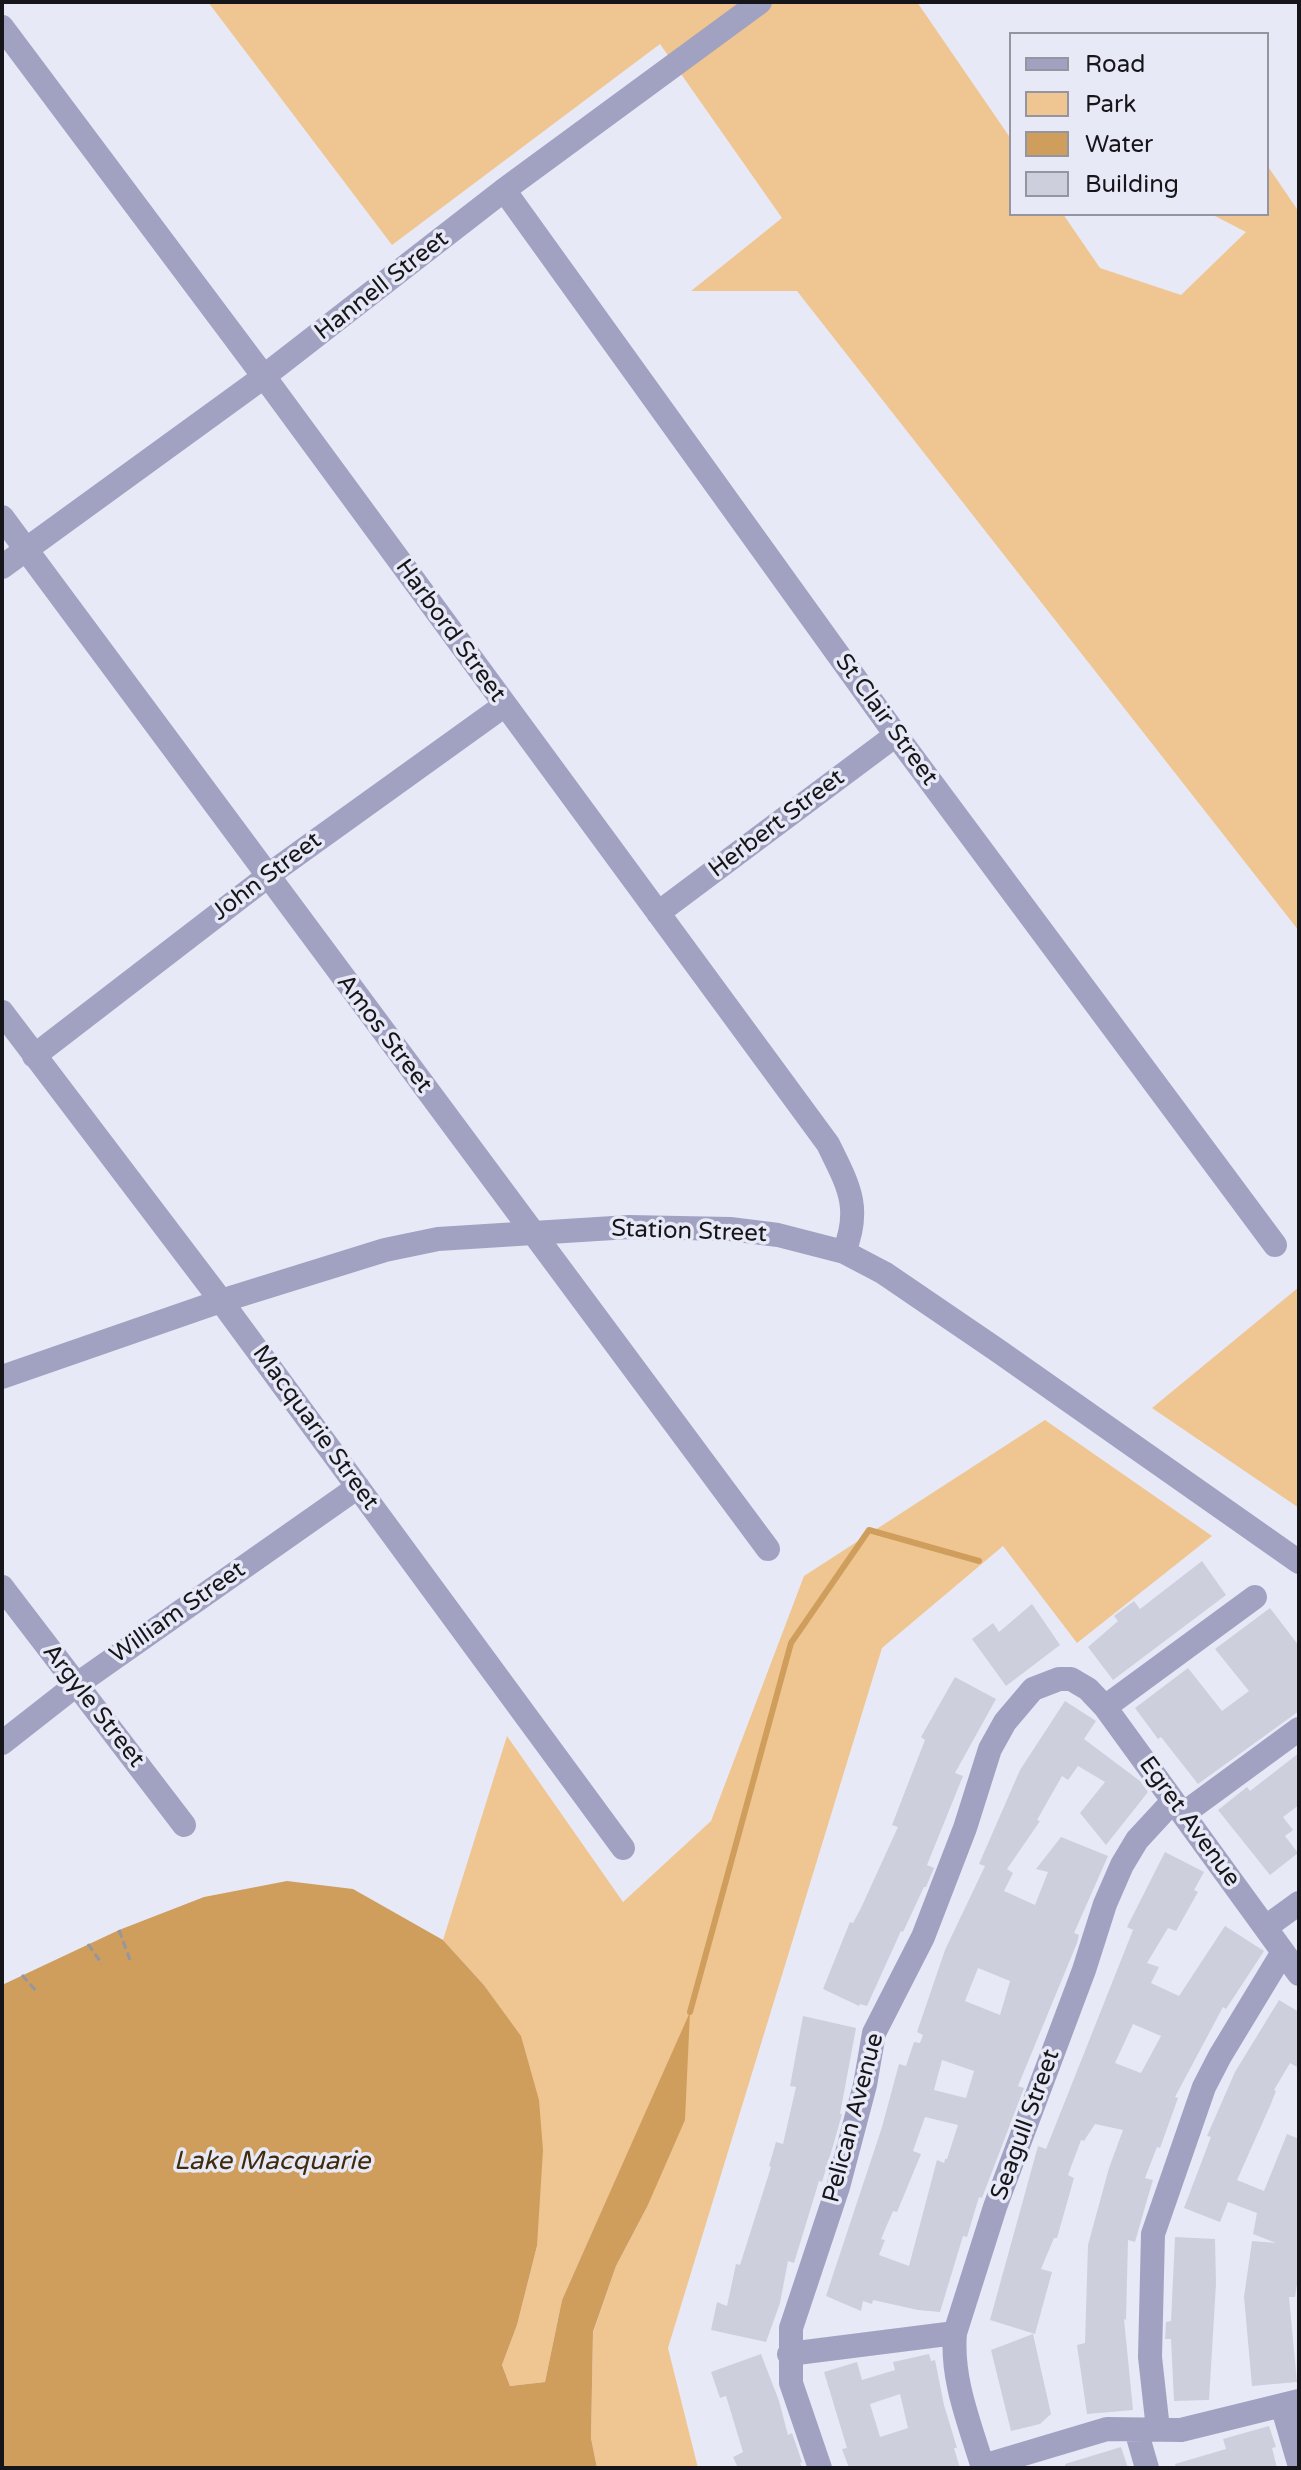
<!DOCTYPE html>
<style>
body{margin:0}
#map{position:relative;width:1301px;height:2470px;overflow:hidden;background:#e8e9f6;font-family:"Varela Round",sans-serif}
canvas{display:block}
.frame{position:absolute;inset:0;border:4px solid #16161a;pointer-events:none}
.legend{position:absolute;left:1009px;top:32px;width:260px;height:184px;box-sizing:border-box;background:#e8e9f6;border:2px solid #94959e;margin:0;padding:10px 14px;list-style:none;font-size:24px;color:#16161a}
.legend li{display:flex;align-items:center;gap:16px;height:40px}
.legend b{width:40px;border:2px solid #94959e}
</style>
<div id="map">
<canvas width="1301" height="2470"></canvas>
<div class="frame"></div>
<ul class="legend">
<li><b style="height:10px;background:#a1a2c2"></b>Road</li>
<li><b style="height:22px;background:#efc692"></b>Park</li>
<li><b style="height:22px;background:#d09e5c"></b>Water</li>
<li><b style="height:22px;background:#cecfdc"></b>Building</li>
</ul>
</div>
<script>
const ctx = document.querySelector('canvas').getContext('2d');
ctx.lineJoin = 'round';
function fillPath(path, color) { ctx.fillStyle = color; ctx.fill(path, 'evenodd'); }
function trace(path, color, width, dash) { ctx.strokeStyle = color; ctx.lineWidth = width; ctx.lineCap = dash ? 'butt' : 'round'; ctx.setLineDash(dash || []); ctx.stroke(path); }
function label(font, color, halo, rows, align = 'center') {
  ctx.font = font + ' "Varela Round",sans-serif'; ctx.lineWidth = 7; ctx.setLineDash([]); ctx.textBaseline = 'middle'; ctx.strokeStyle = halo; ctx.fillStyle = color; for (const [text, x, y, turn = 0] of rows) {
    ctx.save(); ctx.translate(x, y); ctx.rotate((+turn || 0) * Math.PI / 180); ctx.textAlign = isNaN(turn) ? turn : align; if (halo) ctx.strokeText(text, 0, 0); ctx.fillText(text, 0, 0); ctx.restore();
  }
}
fillPath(new Path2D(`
 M208 2H917L1011 139V214H1063L1100 268 1181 295 1246 232 1211 214H1267V165L1299 212V931L797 291H691L782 218 660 44 392 245Z
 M1299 1287V1508L1152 1408Z
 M1045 1420 1212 1536 1077 1643 1003 1546 882 1648 668 2348 698 2468H597L591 2438 593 2333 616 2266 647 2207 690 2015 562 2300 545 2382 510 2386 502 2365 517 2325 537 2246 483 1984 443 1940 507 1736 623 1902 711 1821 804 1576Z`), '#efc692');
fillPath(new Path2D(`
 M287 1881 353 1889 443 1940 483 1984 521 2036 539 2100 543 2150 537 2246 517 2325 502 2365 510 2386 545 2382 562 2300 690 2012 685 2120 647 2207 616 2266 593 2332 591 2438 597 2468H2V1985L119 1930 204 1897Z`), '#d09e5c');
trace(new Path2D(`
 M690 2012 791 1643 869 1530 979 1561`), '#d09e5c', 6);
fillPath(new Path2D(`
 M1202 1561 1226 1595 1113 1680 1088 1647 1118 1621 1114 1616 1134 1601 1140 1609Z
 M1032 1604 1060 1645 1006 1686 972 1639 993 1623 999 1632Z
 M1270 1608 1299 1646V1711L1198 1784 1161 1737 1158 1739 1135 1708 1188 1668 1222 1711 1249 1691 1215 1649Z
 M955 1677 996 1699 955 1773 963 1776 927 1865 934 1868 926 1887H924L903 1932 901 1931 867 2006 860 2004 859 2006 823 1989 850 1922 853 1923 861 1908 898 1827 892 1825 925 1740 921 1737Z
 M1065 1701 1096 1721 1084 1739 1140 1781 1148 1792 1106 1845 1080 1813 1105 1782 1078 1766 1068 1780 1062 1776 1037 1820 1040 1821 1007 1869 1013 1873 1004 1891 1035 1905 1048 1872 1036 1869 1061 1837 1108 1856 1074 1933 1079 1935 1077 1943 1018 2086 1024 2088 982 2198 979 2197 967 2237 963 2236 940 2312 918 2310 873 2300 872 2304 863 2301 861 2311 826 2296 882 2127 899 2064 906 2066 914 2042 920 2043 923 2035 917 2032 945 1950 985 1866 979 1864 1020 1770ZM978 1968 1010 1981 1000 2015 965 2001ZM942 2060 974 2071 966 2098 934 2090ZM925 2117 958 2125 947 2159H945L944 2163 937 2160 909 2266 879 2255 885 2240 881 2239 893 2211 897 2212 921 2154 913 2151Z
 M1299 1753V1805L1283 1817 1293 1830 1285 1836 1298 1853 1270 1875 1218 1810 1247 1787 1250 1791Z
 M1165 1852 1204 1872 1194 1890 1198 1892 1176 1931 1168 1928 1147 1963 1159 1967 1151 1983 1179 1996 1225 1926 1264 1951 1226 2009 1223 2007 1175 2097 1178 2098 1160 2148 1157 2147 1145 2178 1153 2180 1147 2200 1135 2242 1128 2240 1126 2320 1124 2319 1133 2410 1087 2414 1077 2345 1085 2343 1088 2245 1109 2168 1123 2130 1095 2124 1084 2141 1081 2140 1068 2175 1074 2178 1057 2238H1054L1041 2269 1052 2272 1035 2334 990 2320 1038 2146 1046 2149 1133 1930 1127 1927ZM1133 2024 1161 2036 1141 2073 1115 2063Z
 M1279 2000 1299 2012V2068L1290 2063 1274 2090 1276 2091 1270 2106 1237 2180 1264 2191 1287 2134 1299 2139V2271L1295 2297H1289L1297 2382 1252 2386 1244 2297 1252 2241 1276 2243 1253 2234 1257 2213 1228 2202 1220 2222 1184 2208 1211 2137 1207 2136 1235 2072Z
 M803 2016 856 2028 840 2114H842L833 2146 822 2182 819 2181 794 2263 788 2261 780 2303 766 2342 711 2330 717 2302 727 2306 736 2264 740 2265 771 2167 769 2166 776 2142 783 2144 796 2087 790 2086Z
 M1175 2237 1215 2239 1216 2284 1209 2400 1174 2401 1171 2339H1165L1166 2322 1171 2321Z
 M1033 2334 1051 2414 1040 2424 1011 2431 991 2350Z
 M761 2354 779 2401 788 2435 792 2433 802 2462 800 2463 802 2468H738L733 2457 743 2452 726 2396 720 2398 711 2372Z
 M929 2354 931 2361 935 2360 944 2405 957 2448H954L960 2468H849L842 2449 847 2448 824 2372 857 2362 862 2380 895 2370 893 2362ZM900 2394 908 2428 880 2437 870 2404Z
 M1269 2426 1276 2447 1272 2448 1277 2468H1176L1175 2464 1226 2449 1223 2439Z
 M1121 2447 1128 2468H1066L1065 2464Z`), '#cecfdc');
trace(new Path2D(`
 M119 1930 130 1960
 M88 1944 102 1964
 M22 1975 37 1992`), '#95969f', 3, [8, 4]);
trace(new Path2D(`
 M2 27 274 390 828 1144C848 1185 862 1207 844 1252
 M504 190 896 735 1275 1245
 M2 517 768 1549
 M2 567 254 384 504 190 760 2
 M658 913 896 735
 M2 1012 213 1290 623 1848
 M34 1056 281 866 505 705
 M2 1377 221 1301 385 1250 438 1239 629 1227 730 1229 778 1235 844 1252 884 1273 997 1350 1299 1562
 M2 1587 184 1825
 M1105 1707 1255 1597
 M2 1743 76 1685 358 1487
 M1183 1814 1299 1729
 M1266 1927 1299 1903
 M789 2354 955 2333
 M1282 2405 1299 2463
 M1158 2429 1150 2357 1153 2234 1204 2087 1220 2056 1283 1952
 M1136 2430 1147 2468
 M983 2466 1107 2429 1181 2430 1299 2401
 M820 2468 791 2383V2328L838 2187 865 2085 874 2033 923 1937 965 1828 990 1749 1005 1722 1033 1689 1059 1679H1071L1088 1689 1105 1707 1299 1974
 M983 2468C970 2424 951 2380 955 2333L995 2207 1084 1970 1105 1904 1122 1865 1137 1840 1173 1801`), '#a1a2c2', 24);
label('24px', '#16161a', '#e8e9f6', [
 ["Hannell Street",382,286,-38],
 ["Harbord Street",450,631,54],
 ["St Clair Street",886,720,54],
 ["Herbert Street",777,824,-37],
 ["John Street",267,877,-37],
 ["Amos Street",384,1034,53],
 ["Station Street",689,1232,2],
 ["Macquarie Street",315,1428,54],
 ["William Street",178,1613,-35],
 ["Argyle Street",93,1706,52],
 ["Egret Avenue",1189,1822,54],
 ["Pelican Avenue",854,2118,-75],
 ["Seagull Street",1026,2125,-70]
]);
label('italic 26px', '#402b0d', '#e8e9f6', [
 ["Lake Macquarie",272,2162]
]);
</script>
